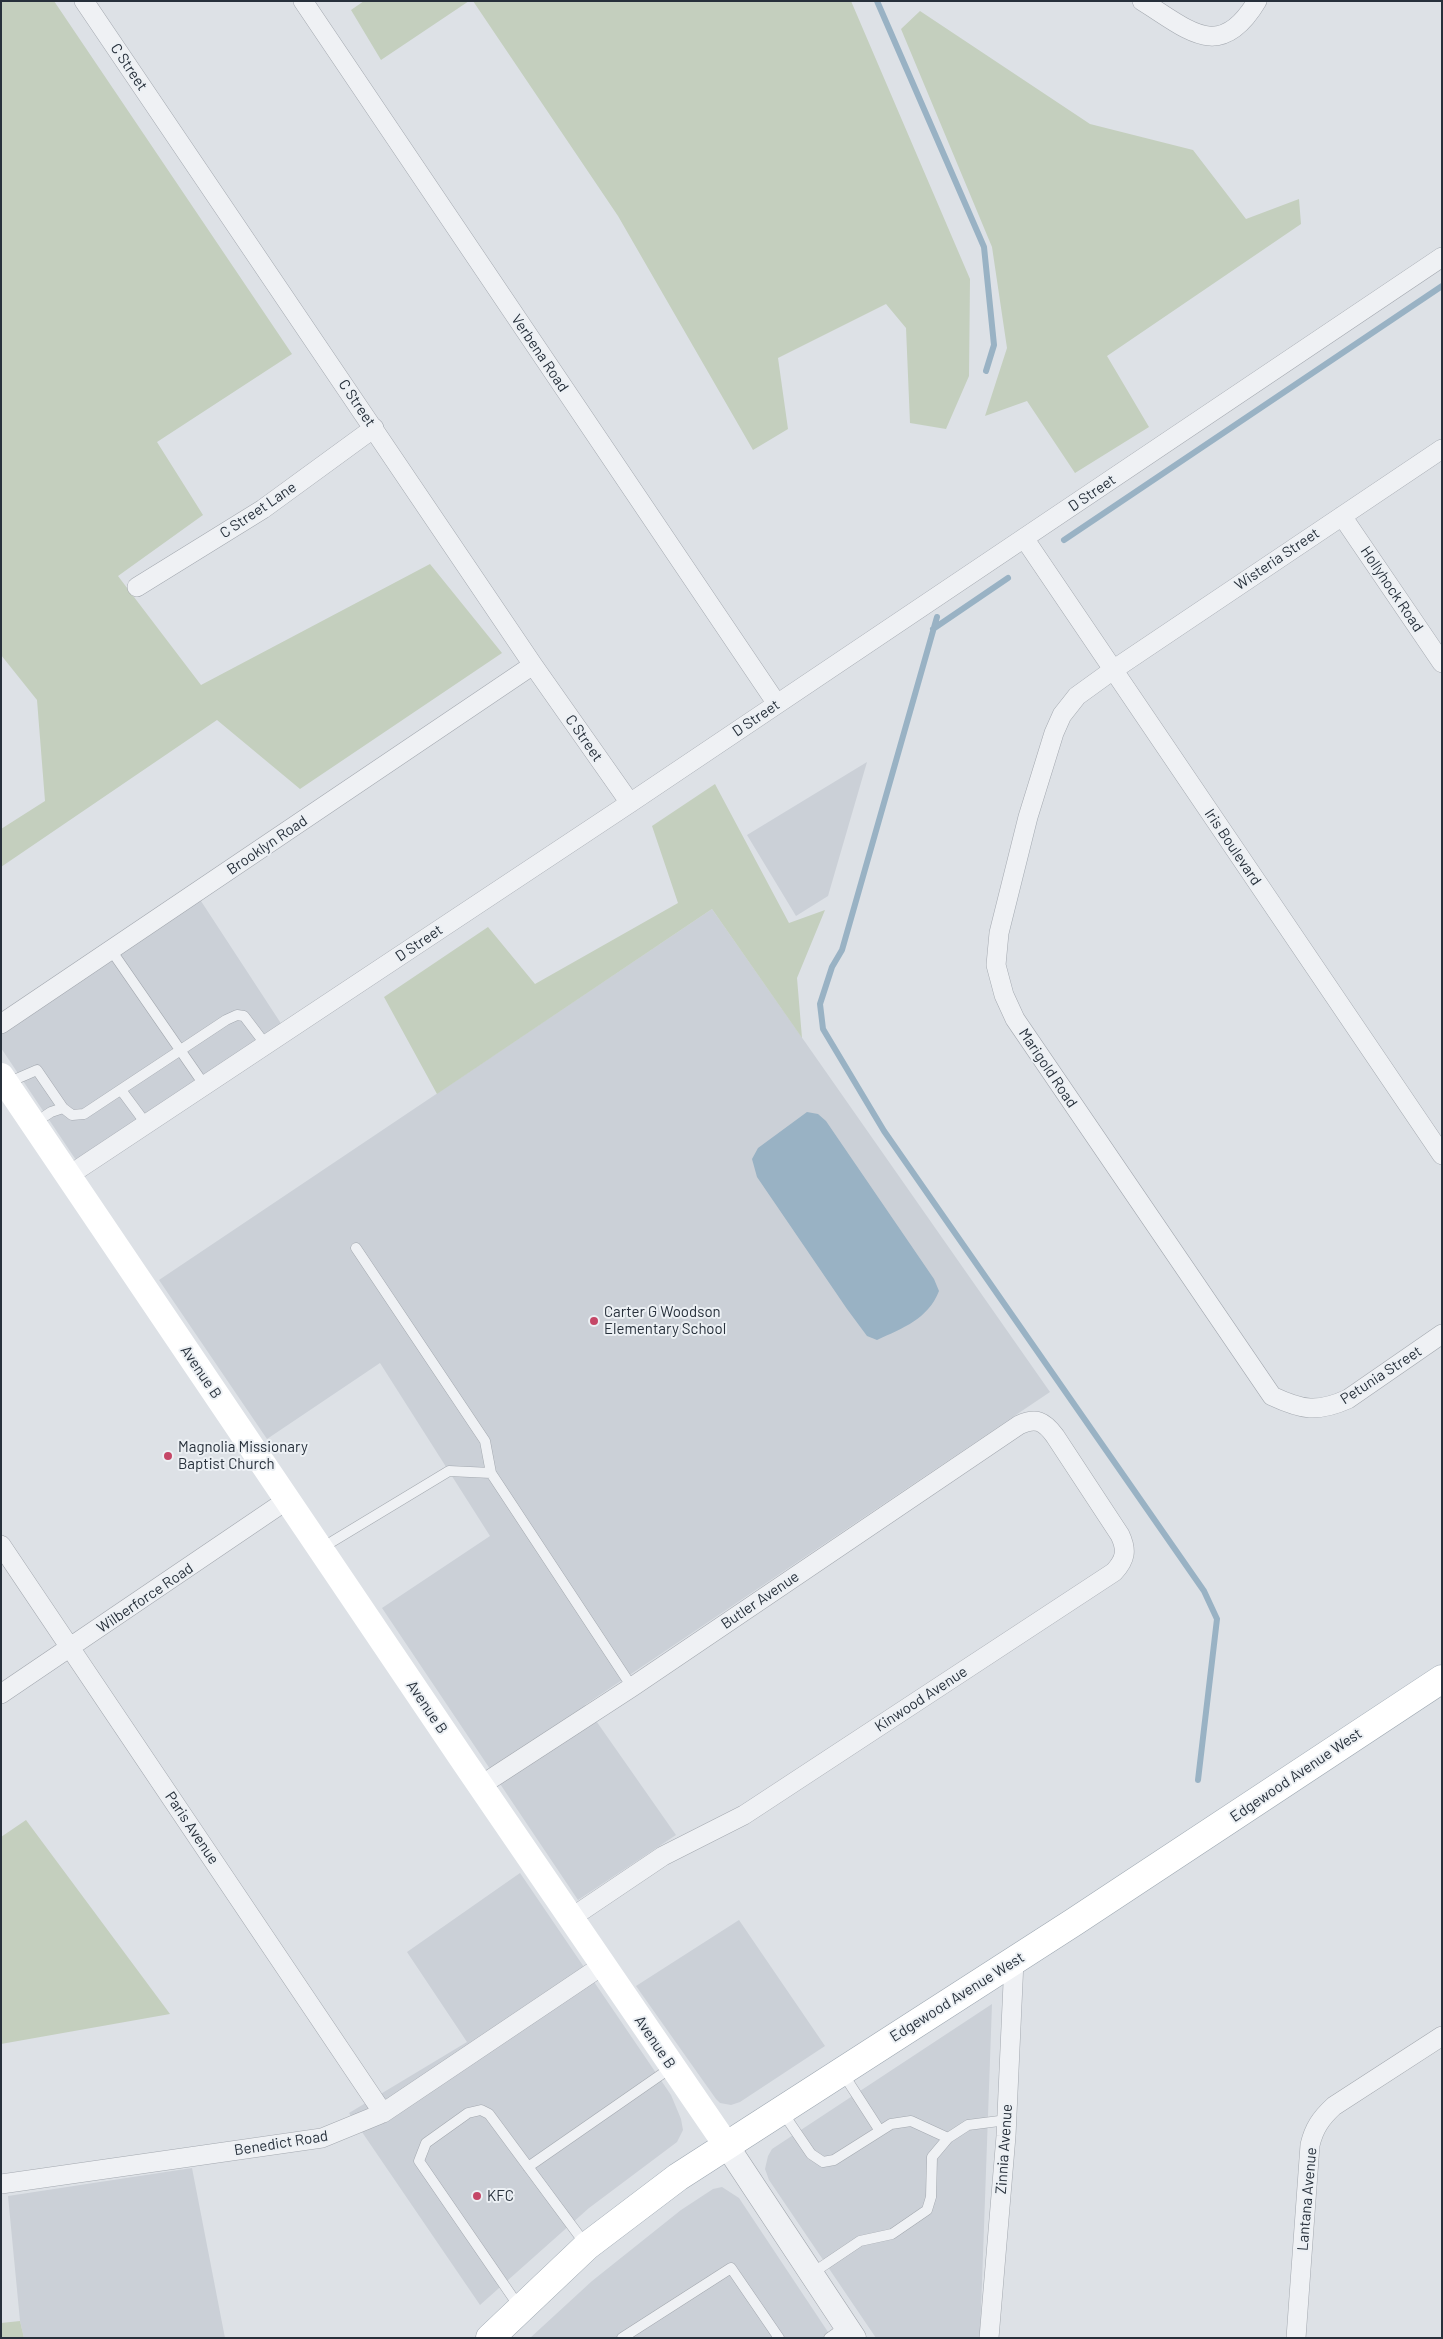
<!DOCTYPE html>
<style>
body{margin:0}
#map{position:relative;width:1443px;height:2339px;overflow:hidden;background:#dde1e6;font-family:Barlow,sans-serif}
canvas{display:block}
.frame{position:absolute;inset:0;border:2px solid #27303b;pointer-events:none}
</style>
<div id="map">
<canvas width="1443" height="2339"></canvas>
<div class="frame"></div>
</div>
<script>
const ctx = document.querySelector('canvas').getContext('2d');
ctx.lineJoin = 'round';
function fillPath(path, color) { ctx.fillStyle = color; ctx.fill(path, 'evenodd'); }
function trace(path, color, width, dash) { ctx.strokeStyle = color; ctx.lineWidth = width; ctx.lineCap = dash ? 'butt' : 'round'; ctx.setLineDash(dash || []); ctx.stroke(path); }
function label(font, color, halo, rows, align = 'center') {
  ctx.font = font + ' Barlow,sans-serif'; ctx.lineWidth = 4; ctx.setLineDash([]); ctx.textBaseline = 'middle'; ctx.strokeStyle = halo; ctx.fillStyle = color; for (const [text, x, y, turn = 0] of rows) {
    ctx.save(); ctx.translate(x, y); ctx.rotate((+turn || 0) * Math.PI / 180); ctx.textAlign = isNaN(turn) ? turn : align; if (halo) ctx.strokeText(text, 0, 0); ctx.fillText(text, 0, 0); ctx.restore();
  }
}
fillPath(new Path2D(`
 M867 762 828 896 796 916 747 835Z
 M199 898 282 1025 76 1160 1 1048V1032Z
 M712 909 1050 1392 585 1705 676 1835 578 1900 382 1608 490 1536 380 1363 267 1439 159 1280Z
 M520 1873 671 2095 681 2119 683 2130 677 2142 589 2208 480 2305 349 2113 467 2042 407 1952Z
 M739 1920 825 2046 740 2102 731 2105 720 2103 716 2099 636 1986Z
 M992 2004 980 2338H876L769 2180 765 2169 768 2156 772 2149Z
 M192 2168 225 2338H24L20 2321 8 2196Z
 M722 2187 739 2198 832 2338H530L592 2281 681 2210 713 2189Z`), '#cbd0d7');
fillPath(new Path2D(`
 M1 1H54L292 354 157 442 203 515 118 576 201 685 430 564 502 653 300 789 217 720 1 867V829L45 801 37 700 1 655Z
 M364 1H469L381 60 351 10Z
 M473 1H851L970 279 969 376 946 429 910 423 906 328 886 304 778 358 788 429 753 450 618 216Z
 M920 11 1090 124 1193 150 1246 219 1299 199 1301 224 1107 356 1149 427 1075 473 1027 401 985 416 1007 348 992 247 901 29Z
 M715 784 789 923 825 910 797 978 802 1038 712 909 437 1094 384 997 488 927 535 984 678 903 652 826Z
 M26 1820 170 2014 1 2044V1837Z
 M20 2321 24 2338H1V2323Z`), '#c4cfbe');
fillPath(new Path2D(`
 M807 1112 818 1114 826 1121 934 1279 939 1291C928 1319 903 1328 877 1340L867 1336 847 1309 757 1177 752 1159 758 1148Z`), '#99b2c4');
trace(new Path2D(`
 M877 1 984 247 994 345 986 371
 M1064 540 1442 286
 M937 617 842 950 832 967 820 1004 823 1029 884 1131 1204 1591 1217 1619 1198 1780
 M933 629 1008 578`), '#99b2c4', 6);
const service = new Path2D(`
 M111 950 205 1086
 M7 1083 37 1070 63 1108
 M121 1090 147 1125
 M33 1124 51 1112 63 1108 72 1115 84 1114 226 1020 237 1015 244 1016 266 1045
 M356 1248 485 1441 491 1473
 M320 1549 449 1471 491 1473 632 1687
 M842 2072 880 2131
 M781 2110 811 2154 823 2162 834 2160 891 2124 911 2121 948 2138
 M528 2167 672 2067
 M811 2274 860 2241 892 2234 927 2210 931 2197 932 2157 948 2138 968 2125 1007 2120
 M520 2308 419 2161 426 2143 468 2113 481 2110 489 2114 586 2245
 M622 2338 731 2268 779 2338
 M829 2338 846 2326`);
const minor = new Path2D(`
 M84 1 533 665 630 803
 M303 1 777 704
 M1142 1C1189 30 1220 63 1257 1
 M1442 449 1113 670 1077 696 1062 715 1054 733 1028 817 999 933 996 965 1004 995 1015 1019 1272 1396C1302 1410 1317 1413 1348 1399L1442 1334
 M1342 516 1442 663
 M1024 538 1442 1155
 M137 587 263 509 374 428
 M1 1024 533 665
 M68 1176 630 803 1442 257
 M1 1545 383 2113
 M1 1694 287 1500
 M480 1786 632 1687 1019 1425C1036 1417 1044 1421 1055 1436L1120 1535C1127 1550 1126 1559 1114 1572L744 1815 663 1856 571 1918
 M1 2184 322 2138 383 2113 603 1965
 M989 2338 1006 2136 1014 1961
 M1296 2338 1310 2145C1314 2128 1321 2118 1334 2106L1442 2036`);
const tertiary = new Path2D(`
 M727 2146 854 2338`);
const primary = new Path2D(`
 M490 2338 587 2246 678 2177 1074 1922 1442 1679`);
trace(service, '#a3a8af', 11);
trace(minor, '#a3a8af', 20);
trace(tertiary, '#a3a8af', 25);
trace(primary, '#9da7b1', 29);
trace(service, '#eff1f4', 10);
trace(minor, '#eff1f4', 19);
trace(tertiary, '#eff1f4', 24);
trace(new Path2D(`
 M1 1076 465 1763 727 2146`), '#fff', 26);
trace(primary, '#fff', 28);
for (const [x, y, r, color] of [
 [594,1321,5,"#c54767"],
 [168,1456,5,"#c54767"],
 [477,2196,5,"#c54767"]
]) { const dot = new Path2D(); dot.arc(x, y, r, 0, 2 * Math.PI); ctx.fillStyle = color; ctx.fill(dot); trace(dot, '#ecf0f4', 2); }
label('15px', '#27303b', '#ecf0f4', [
 ["C Street",129,67,56],
 ["Verbena Road",540,353,56],
 ["C Street",357,403,56],
 ["D Street",1092,493,-34],
 ["C Street Lane",258,510,-34],
 ["Wisteria Street",1277,559,-34],
 ["Hollyhock Road",1392,589,56],
 ["D Street",756,718,-34],
 ["C Street",584,738,55],
 ["Brooklyn Road",267,845,-34],
 ["Iris Boulevard",1233,847,56],
 ["D Street",419,943,-34],
 ["Marigold Road",1048,1068,56],
 ["Avenue B",201,1372,56],
 ["Petunia Street",1381,1375,-33],
 ["Wilberforce Road",145,1598,-34],
 ["Butler Avenue",760,1600,-34],
 ["Kinwood Avenue",921,1699,-33],
 ["Avenue B",427,1707,56],
 ["Edgewood Avenue West",1296,1775,-34],
 ["Paris Avenue",192,1828,56],
 ["Edgewood Avenue West",957,1997,-32],
 ["Avenue B",655,2042,56],
 ["Benedict Road",281,2143,-9],
 ["Zinnia Avenue",1004,2149,-86],
 ["Lantana Avenue",1307,2199,-85]
]);
label('15px', '#27303b', '#ecf0f4', [
 ["Carter G Woodson",604,1312],
 ["Elementary School",604,1329],
 ["Magnolia Missionary",178,1447],
 ["Baptist Church",178,1464],
 ["KFC",487,2196]
], 'left');
</script>
